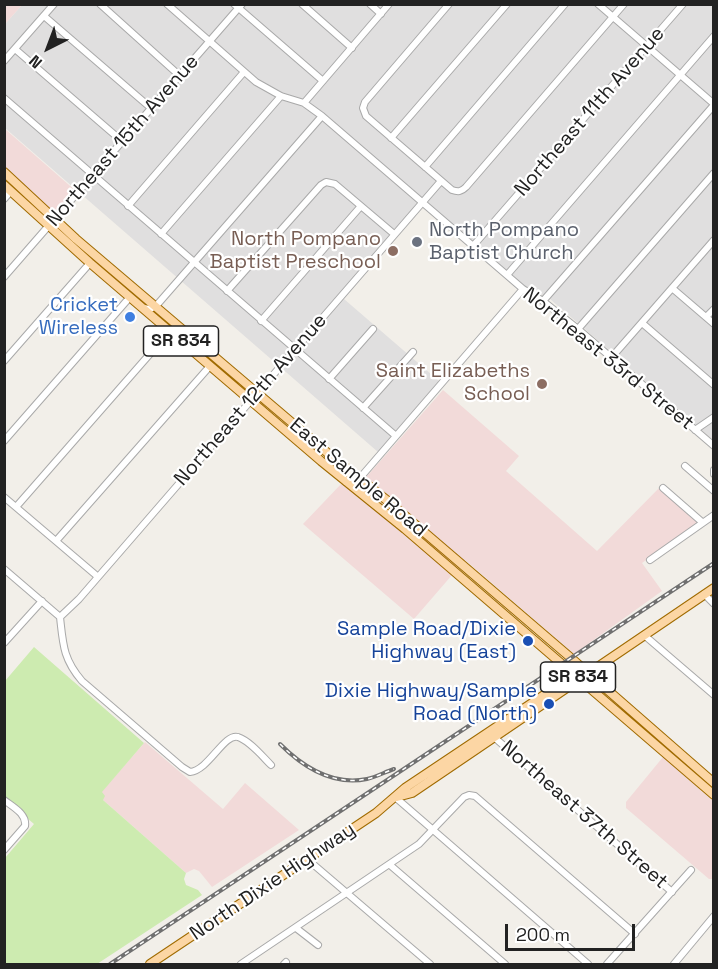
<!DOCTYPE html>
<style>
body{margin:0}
#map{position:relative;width:718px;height:969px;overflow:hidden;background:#f2efe9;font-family:"Space Grotesk",sans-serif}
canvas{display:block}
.frame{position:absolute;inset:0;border:6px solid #222;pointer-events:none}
.north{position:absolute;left:18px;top:18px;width:60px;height:60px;-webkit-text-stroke:4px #fff;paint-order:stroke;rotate:222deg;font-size:16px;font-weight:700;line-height:24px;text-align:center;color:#222}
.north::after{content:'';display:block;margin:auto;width:21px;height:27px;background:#222;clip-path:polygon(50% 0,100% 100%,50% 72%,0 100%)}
.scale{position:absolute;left:505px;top:924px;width:130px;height:27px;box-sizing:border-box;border:3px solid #222;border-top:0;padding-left:8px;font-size:18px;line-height:21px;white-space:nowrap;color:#222;-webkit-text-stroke:4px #fff;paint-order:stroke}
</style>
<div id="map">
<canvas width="718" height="969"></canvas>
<div class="frame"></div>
<div class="north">N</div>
<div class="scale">200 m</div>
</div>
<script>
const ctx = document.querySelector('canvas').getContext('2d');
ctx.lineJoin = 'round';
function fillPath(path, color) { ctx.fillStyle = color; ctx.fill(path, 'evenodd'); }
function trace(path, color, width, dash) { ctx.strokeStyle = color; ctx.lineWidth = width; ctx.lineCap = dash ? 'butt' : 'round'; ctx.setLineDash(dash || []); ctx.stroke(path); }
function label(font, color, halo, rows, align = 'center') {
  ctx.font = font + ' "Space Grotesk",sans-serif'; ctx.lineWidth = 4.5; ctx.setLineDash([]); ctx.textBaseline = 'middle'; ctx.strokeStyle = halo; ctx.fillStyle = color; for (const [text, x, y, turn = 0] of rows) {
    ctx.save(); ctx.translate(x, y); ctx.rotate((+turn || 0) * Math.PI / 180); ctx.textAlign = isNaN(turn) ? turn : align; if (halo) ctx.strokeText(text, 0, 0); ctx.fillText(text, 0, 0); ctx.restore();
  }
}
fillPath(new Path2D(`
 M22 5H713V440L550 299 527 287 517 289 423 207 344 299 439 381 378 452 5 128V24Z`), '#e0dfdf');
fillPath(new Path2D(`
 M5 4 22 5 5 24 4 5Z
 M5 129 77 192 55 216 18 181 5 196Z
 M443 390 519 456 506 471 597 551 661 486 698 523 642 563 662 591 574 654 465 560 414 619 303 524 342 483 368 475Z
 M145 742 223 809 245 783 299 830 212 887 199 871 194 869 186 873 103 800 101 792Z
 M663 757 713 801V879H709L626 808V802Z`), '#f2dad9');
fillPath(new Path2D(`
 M34 647 144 743 102 792 105 796 103 800 186 873 184 879 186 885 198 890 202 895 97 964H5V858L34 824 5 799V681Z`), '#cdebb0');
const minor = new Path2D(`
 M100 4 180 76
 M167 4 256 82 281 96 304 103 322 116 523 289 543 301 578 329 714 446
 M234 4 323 81
 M302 4 352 48
 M370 4 381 14
 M449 4 365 102 363 108 366 116 452 190C458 192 461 192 466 187L624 4
 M598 4 714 104
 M44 16 152 109
 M15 49 123 142
 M4 61 54 4
 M4 98 396 436
 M304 103 389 4
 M391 138 507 4
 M425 167 565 4
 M4 199 11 191
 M128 206 244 72
 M161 234 281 96
 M473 246 683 4
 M507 275 714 36
 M4 277 242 4
 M672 288 714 324
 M227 291 321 185 326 182 335 184 394 234
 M543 301 714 105
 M143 308 150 309 156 306 322 116
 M706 317 714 309
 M261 321 361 206
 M642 323 714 385
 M578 329 714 173
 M611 358 714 240
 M4 361 90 263
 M329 379 373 329
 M363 408 413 352
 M695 430 714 417
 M4 441 130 297
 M685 466 714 491
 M714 470V474
 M346 482 359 479 523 289
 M663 488 702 522
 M4 497 97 576
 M16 507 170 331 175 329 183 330
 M56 541 210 366
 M650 560 714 515
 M4 569 60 617
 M704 594 714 604
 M60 617 79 599 441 181
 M60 617C63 644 63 659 82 681L182 767 190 772C209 770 224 733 238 737 250 741 262 756 271 765
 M644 635 714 695
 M4 643 42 601
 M495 738 672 892
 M395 797 588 964
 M4 800C13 807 27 814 25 826L4 850
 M307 859 430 964
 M390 865 505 964
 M296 928 318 945
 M241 964 419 844 464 797 469 795 475 796 635 934
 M284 964 286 962
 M607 964 691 870
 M674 964 714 916`);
const major = new Path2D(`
 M4 172 76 239 330 455 389 502 571 658 714 783
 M4 185 90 263 321 461 405 529 714 795
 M397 797 412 793 443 772 714 588
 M150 964 376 813 405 788 559 685 567 680 579 678`);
trace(minor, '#a9a9a9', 8);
trace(major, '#a06b00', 10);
trace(minor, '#fff', 6);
trace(major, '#fcd6a4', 8);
const rail = new Path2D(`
 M280 744C303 767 333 786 367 779 376 777 385 772 394 769
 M110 964 714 563`);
trace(rail, '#707070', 4);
trace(rail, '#fff', 1.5, [4.5]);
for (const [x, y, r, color] of [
 [417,242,6,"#6b7280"],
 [393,251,6,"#8d6e63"],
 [130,317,6,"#3f7fe0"],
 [542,384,6,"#8d6e63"],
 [528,641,6,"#1a4fb4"],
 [549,704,6,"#1a4fb4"]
]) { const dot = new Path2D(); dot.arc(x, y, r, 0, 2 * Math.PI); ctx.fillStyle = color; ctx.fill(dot); trace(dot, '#fff', 2); }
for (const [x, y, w] of [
 [181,341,75],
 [578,677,75]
]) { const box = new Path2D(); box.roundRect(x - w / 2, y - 15, w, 30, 4.5); ctx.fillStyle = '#fff'; ctx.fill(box); trace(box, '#222', 1.5); }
label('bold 18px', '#222', null, [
 ["SR 834",181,341],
 ["SR 834",578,677]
]);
label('20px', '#222', '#fff', [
 ["Northeast 11th Avenue",590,112,-49],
 ["Northeast 15th Avenue",123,141,-49],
 ["Northeast 33rd Street",608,359,39],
 ["Northeast 12th Avenue",251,400,-49],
 ["East Sample Road",358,478,40],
 ["Northeast 37th Street",584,815,41],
 ["North Dixie Highway",273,882,-34]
]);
label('20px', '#5b616d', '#fff', [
 ["North Pompano",429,231],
 ["Baptist Church",429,254]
], 'left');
label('20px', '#785e54', '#fff', [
 ["North Pompano",381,240],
 ["Baptist Preschool",381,263],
 ["Saint Elizabeths",530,372],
 ["School",530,395]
], 'right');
label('20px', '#366cbe', '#fff', [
 ["Cricket",118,306],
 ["Wireless",118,329]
], 'right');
label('20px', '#164399', '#fff', [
 ["Sample Road/Dixie",516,630],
 ["Highway (East)",516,653],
 ["Dixie Highway/Sample",537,692],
 ["Road (North)",537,715]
], 'right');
</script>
